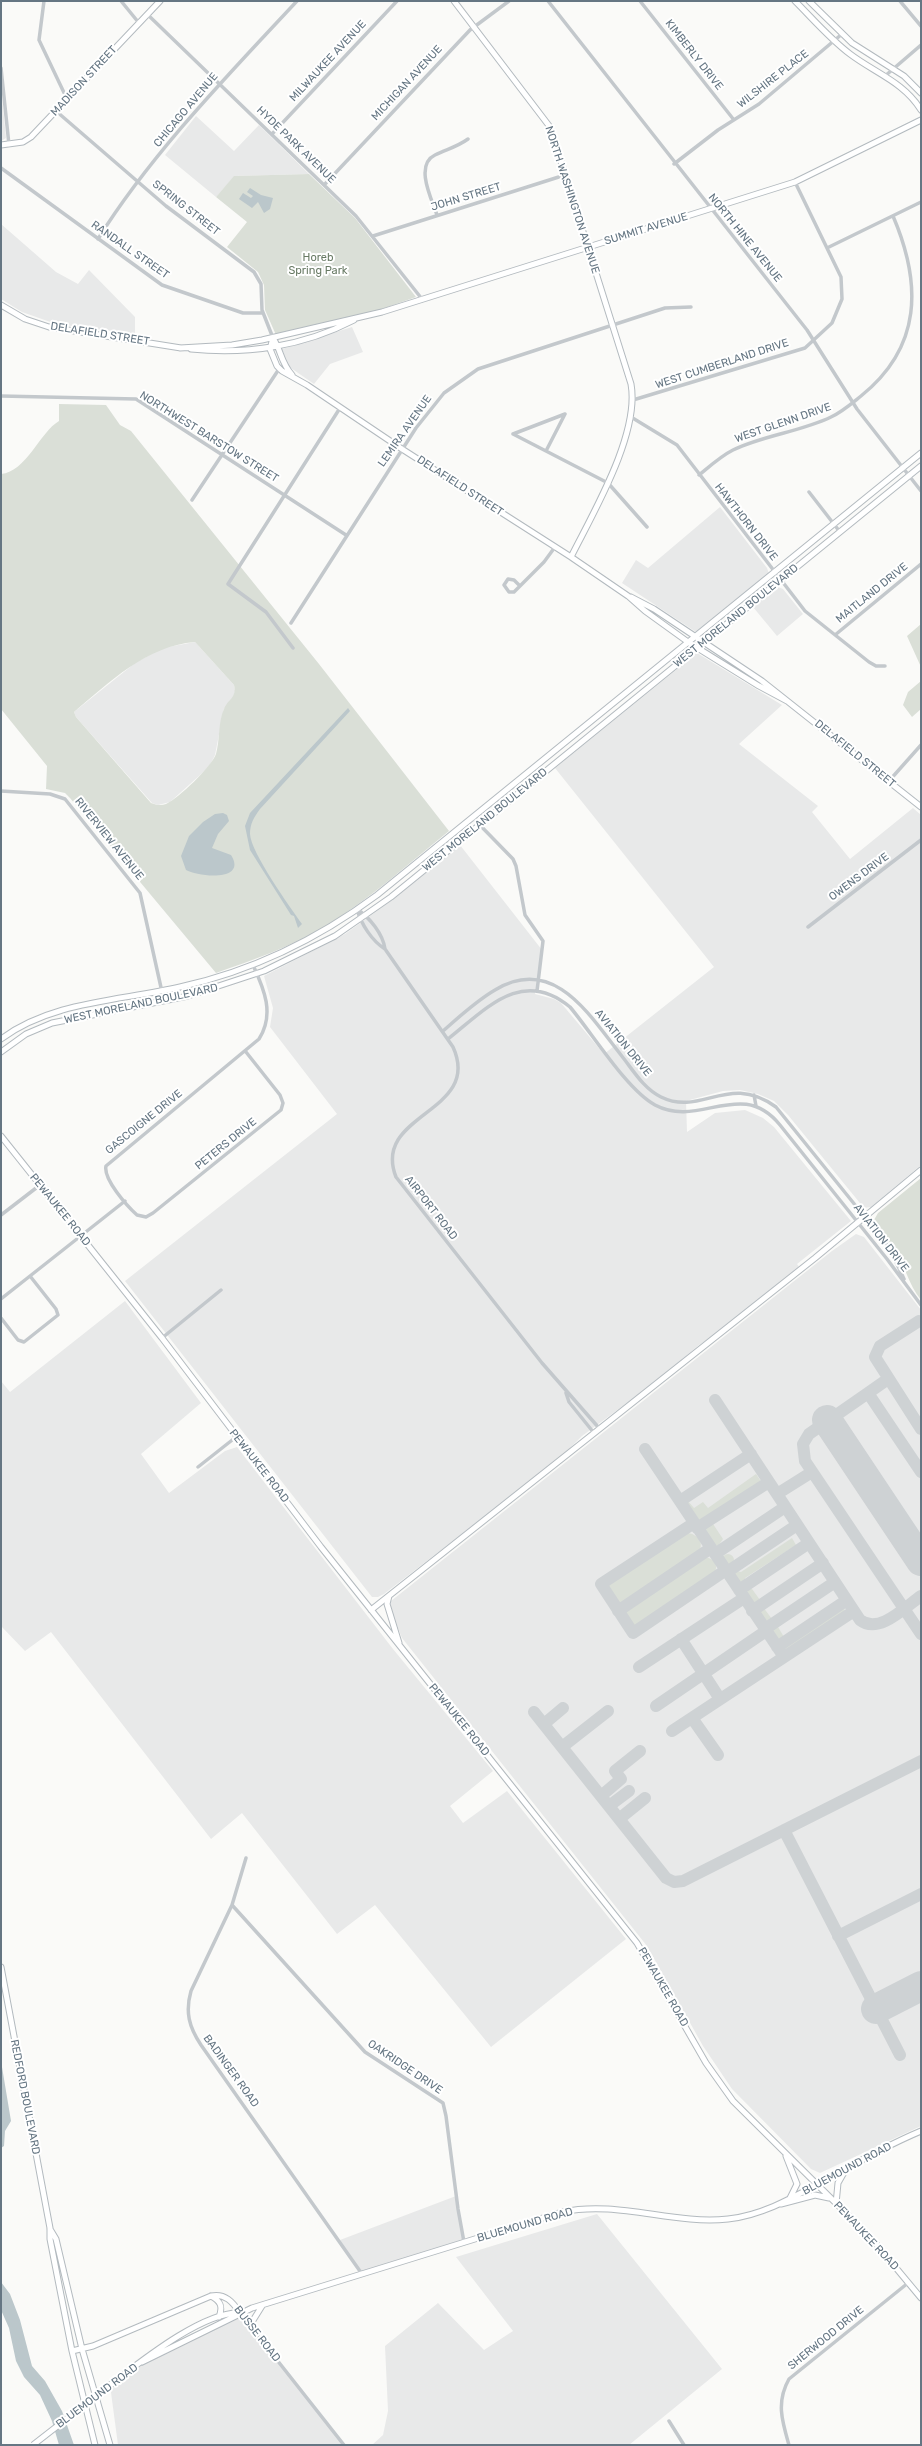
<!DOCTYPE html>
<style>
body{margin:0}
#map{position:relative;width:922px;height:2446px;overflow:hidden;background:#fafaf8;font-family:Rubik,sans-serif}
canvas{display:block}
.frame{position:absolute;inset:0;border:2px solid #657683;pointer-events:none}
</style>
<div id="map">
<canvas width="922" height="2446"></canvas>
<div class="frame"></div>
</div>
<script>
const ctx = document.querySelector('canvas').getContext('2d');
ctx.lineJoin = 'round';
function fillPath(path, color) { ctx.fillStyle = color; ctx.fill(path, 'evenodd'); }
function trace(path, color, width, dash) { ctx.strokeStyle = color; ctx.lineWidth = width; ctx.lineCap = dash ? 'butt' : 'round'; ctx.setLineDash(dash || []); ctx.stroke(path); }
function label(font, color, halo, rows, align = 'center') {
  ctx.font = font + ' Rubik,sans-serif'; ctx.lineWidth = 4; ctx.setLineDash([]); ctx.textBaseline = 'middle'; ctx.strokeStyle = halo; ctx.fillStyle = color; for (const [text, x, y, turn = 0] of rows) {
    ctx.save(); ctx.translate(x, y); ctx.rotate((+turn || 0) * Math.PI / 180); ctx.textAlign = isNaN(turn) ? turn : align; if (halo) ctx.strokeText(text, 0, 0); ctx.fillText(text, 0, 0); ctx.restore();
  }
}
fillPath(new Path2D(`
 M1 86 6 138 1 141Z
 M196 116 234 151 259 125 309 174 235 176 216 197 165 155Z
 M1 224 56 272 78 284 89 270 135 317V334L56 324 22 312 1 299Z
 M352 327 363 352 330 364 314 384 288 366 282 349Z
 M720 507 767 568 769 574 696 632 622 583 636 560 648 568Z
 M778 587 783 589 803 614 777 636 753 607Z
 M195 642 234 685 235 691 233 699 224 709 215 755 209 767 170 802 158 805 152 803 76 717 74 712 135 663 162 648Z
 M697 653 782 705 739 744 818 806 812 812 850 859 913 808 921 815V1165L871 1207 864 1208 788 1115 774 1101 758 1094 740 1090 723 1091 686 1101 687 1132 715 1113 745 1110 763 1118 774 1127 851 1221 797 1264 800 1268 725 1328 699 1345 654 1383 582 1436 567 1451 493 1510 384 1594 378 1597H372L125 1281 337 1114 270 1027 273 1008 264 976 345 934 392 900 460 845 542 950 535 994 554 999 561 1003 604 1054 714 967 555 768Z
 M856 1234 864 1237 921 1310V2126L820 2173 811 2169 732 2089 703 2046 647 1946 402 1638 390 1608 391 1601 832 1251Z
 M125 1301 201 1403 141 1454 169 1493 225 1451 237 1447 393 1649 493 1771 450 1806 463 1823 507 1791 626 1939 491 2047 375 1905 337 1934 242 1813 211 1839 51 1632 25 1651 1 1626V1381L10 1392Z
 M456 2196 464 2242 362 2274 340 2240Z
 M597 2214 722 2369 629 2445H372L383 2435 388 2411 385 2346 438 2303 484 2350 513 2331 456 2257Z
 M240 2313 344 2445H118L110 2385 142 2362Z`), '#e8e9e9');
fillPath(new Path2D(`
 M309 174 355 218 416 297 382 309 276 335 265 310 264 285 258 272 227 247 247 222 216 197 234 176Z
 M59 404 106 405 120 425 131 431 319 664 449 831C409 863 369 900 324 927 290 947 253 960 216 973L70 798 65 793 46 789 47 766 1 709V474C26 472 40 432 59 421ZM195 642 234 685C237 698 228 699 224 709 218 722 220 740 216 754 211 767 179 798 166 804 161 806 156 805 151 803L76 717 74 712C110 682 146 646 195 642Z
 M921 624V667L907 636Z
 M921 681V709L912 717 903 705 908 692Z
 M921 1178V1300C908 1284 905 1264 893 1248 888 1240 875 1230 874 1220L878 1213Z
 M756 1474 762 1483 700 1524H698L684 1504 687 1500 694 1508 703 1502 708 1508Z
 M711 1521 723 1539 718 1546 711 1544 701 1529Z
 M688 1533C700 1535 705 1545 697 1555L622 1605 616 1603 607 1590 609 1584Z
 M792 1538 796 1545 745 1578V1585L739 1584 733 1575 734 1570 741 1572Z
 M722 1560a6 6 0 1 1 12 0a6 6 0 1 1-12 0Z
 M704 1557C716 1558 720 1568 712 1576L637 1627 630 1625 624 1614 625 1609Z
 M749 1588 752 1589 760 1600 758 1604 751 1603 746 1595Z
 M763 1607 772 1619 770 1623H765L758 1614 759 1610Z
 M845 1608 843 1614 787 1651 784 1650V1648Z
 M774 1627H778L784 1637 780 1640H776L771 1633Z`), '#dadfd7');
fillPath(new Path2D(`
 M250 188 261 195 273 198 270 209 264 213 258 202 252 208 239 199 243 193 251 198 253 196 247 192Z
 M348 708 350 711 260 809C254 817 250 824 250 834 251 853 290 907 302 924L298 928 294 916 291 915 250 850 245 826 250 813Z
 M223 813 227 815 229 821 218 834 212 848 231 855C248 882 198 877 186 870L181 856 189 836 203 822 215 814Z
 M1 2061 11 2121 5 2131 4 2146 1 2148Z
 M1 2282 10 2294 20 2320 32 2366 45 2381 62 2411 74 2445H59L52 2421 40 2395 24 2377 16 2361 9 2328 1 2310Z`), '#bbc7cb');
trace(new Path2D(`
 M919 1321 880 1346 875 1357 921 1429
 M868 1393 888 1379
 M715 1400 860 1620C879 1635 905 1607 921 1596
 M645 1449 784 1657
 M921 1472 868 1393 809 1434 803 1444 805 1461 921 1634
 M777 1494 812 1472
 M680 1501 751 1454
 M694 1523 601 1584 633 1633 726 1570
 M697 1528 769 1482
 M715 1554 785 1507
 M727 1572 797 1525
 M739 1590 809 1543
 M618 1611 711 1548
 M752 1611 823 1563
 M765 1629 835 1582
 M681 1639 720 1699
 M777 1647 847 1600
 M639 1667 744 1598
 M656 1706 766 1631
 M534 1712 666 1878 674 1882 683 1881 921 1761
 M692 1718 718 1755
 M544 1724 563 1708
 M672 1731 854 1611
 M562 1747 608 1711
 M601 1796 621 1779 615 1771 640 1751
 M609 1806 629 1791
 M619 1819 645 1798
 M784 1830 900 2055
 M838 1936 921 1894`), '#ced2d4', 12);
trace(new Path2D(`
 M827 1420 921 1561
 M876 2009 921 1986`), '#ced2d4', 30);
const secondary = new Path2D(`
 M454 1 550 127 631 384C640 434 593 513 571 557
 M795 1C813 19 830 39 850 54 875 73 904 82 921 110
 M809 1 852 43 904 76 921 93
 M1 145 23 142 31 137 160 1
 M1 305 25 319 49 327 181 348
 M273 338 270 349 277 366 282 371 307 385 402 449 571 557 628 596 645 611 688 642 759 686 787 701
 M273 338C282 352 280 361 292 375
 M180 348 232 345 262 340 382 312 795 182 921 120
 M191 349C247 355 304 346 354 320
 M631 597 654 609 762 681 921 807
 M1 1039C52 1001 120 1001 180 987 252 971 318 939 377 895L921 453
 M1 1052 26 1034 52 1023 188 996 264 971 335 936 391 897 921 466
 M1 1136 162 1338 321 1547 637 1943 706 2063 733 2101 872 2239 921 2298
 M389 1596 387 1604 399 1643
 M371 1610 815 1258 921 1170
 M1 1967 50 2228V2239L72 2351 95 2445
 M786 2156 797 2184 790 2198
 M781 2204 815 2195 829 2198
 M836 2204 838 2183 846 2169
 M50 2229 56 2239 82 2349 110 2445
 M211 2296C221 2301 223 2307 219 2317
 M255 2333 252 2322 262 2306
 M72 2351 93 2346 211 2296C225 2293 233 2302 240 2313
 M142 2362 252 2308 562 2212C619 2200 672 2225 728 2219 765 2215 797 2195 829 2178 859 2161 890 2144 921 2131
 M110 2385C139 2363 203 2311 240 2313`);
trace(secondary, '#b3babf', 7);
trace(new Path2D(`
 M44 1 39 40 67 99
 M121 1 139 23
 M548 1 807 330 857 409 921 491
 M640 1 734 120
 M900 1 921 26
 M147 14 356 216 422 299
 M1 68 9 145
 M885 76 921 45
 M56 111 166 206 254 272 261 284 262 310 273 338
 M272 134 397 1
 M674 164 718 130 759 104 842 34
 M1 168 162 285 243 313H263
 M325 184 470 30 509 1
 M437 215C432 200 414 165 435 155 447 149 457 147 468 139
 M373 236 565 175
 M98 239C151 154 229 74 297 1
 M827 248 921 202
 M1 396 136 399 346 535
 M633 400 805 348 832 323 842 299 841 277 795 182
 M565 414 513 434 608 483 647 527
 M631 417 677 445 805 611 869 662 876 666H885
 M546 451 565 414
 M699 475C710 466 721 456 733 450 764 435 800 432 831 417 842 412 851 404 861 396 922 347 922 284 893 216
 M809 492 840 532
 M192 500 279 369
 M520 586 514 580 508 579 504 585 509 592H514L544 562 555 547
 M291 623 416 428 444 393 478 369 665 308 691 307
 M835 635 921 564
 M293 648 266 612 228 584 340 408
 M889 781 921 745
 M1 791 50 794 65 799 140 893 164 1001
 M472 817 513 859 516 866 525 915 543 941 537 991
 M357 909C361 924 372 941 385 949L453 1047C483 1113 371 1113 396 1177L542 1363 599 1428
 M357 909C370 918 383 934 385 949
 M808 927 921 840
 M443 1031C459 1017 476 1001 495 990 554 954 590 1016 621 1055 633 1070 643 1088 661 1097 702 1117 728 1072 776 1107L889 1247 904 1279
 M448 1039C486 1009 522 967 570 1007 592 1033 627 1090 655 1105 700 1129 741 1077 780 1125L887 1259 921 1305
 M246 1052 280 1095 283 1103 281 1110 153 1213 146 1217 137 1215C127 1206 103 1179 106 1166L259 1039C275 1014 264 989 253 965
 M754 1095 756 1106
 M1 1215 40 1185
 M30 1276 125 1201
 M1 1299 30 1276 56 1309 58 1315 24 1342 18 1340 1 1318
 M162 1338 221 1290
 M566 1393 569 1402 594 1433
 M198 1467 236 1437
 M246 1858 232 1905 191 1991C185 2012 189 2027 201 2045L362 2274
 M232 1905 365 2052 443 2103 446 2116 458 2209 464 2242
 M240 2313 344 2445
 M669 2421 684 2445
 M789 2445C782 2421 776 2402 789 2379L908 2283`), '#c3c8cc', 3.5);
trace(secondary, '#fff', 5);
const secondaryBridge = new Path2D(`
 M33 2445 110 2385`);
trace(secondaryBridge, '#b3babf', 7, []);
trace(secondaryBridge, '#fff', 5);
label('11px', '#657683', '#fff', [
 ["KIMBERLY DRIVE",694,55,52],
 ["MILWAUKEE AVENUE",328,61,-47],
 ["WILSHIRE PLACE",773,79,-38],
 ["MADISON STREET",84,81,-47],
 ["MICHIGAN AVENUE",407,83,-47],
 ["CHICAGO AVENUE",186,110,-50],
 ["HYDE PARK AVENUE",296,145,44],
 ["JOHN STREET",466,197,-17],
 ["NORTH WASHINGTON AVENUE",572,200,72],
 ["SPRING STREET",186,208,38],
 ["SUMMIT AVENUE",646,229,-17],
 ["NORTH HINE AVENUE",745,238,51],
 ["RANDALL STREET",130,250,35],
 ["DELAFIELD STREET",100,334,9],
 ["WEST CUMBERLAND DRIVE",722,364,-18],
 ["WEST GLENN DRIVE",783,423,-19],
 ["LEMIRA AVENUE",405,431,-55],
 ["NORTHWEST BARSTOW STREET",209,437,32],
 ["DELAFIELD STREET",460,486,33],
 ["HAWTHORN DRIVE",746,522,52],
 ["MAITLAND DRIVE",872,593,-39],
 ["WEST MORELAND BOULEVARD",736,616,-39],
 ["DELAFIELD STREET",855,754,39],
 ["WEST MORELAND BOULEVARD",485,820,-39],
 ["RIVERVIEW AVENUE",109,839,51],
 ["OWENS DRIVE",859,877,-37],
 ["WEST MORELAND BOULEVARD",141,1004,-12],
 ["AVIATION DRIVE",623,1043,51],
 ["GASCOIGNE DRIVE",144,1122,-39],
 ["PETERS DRIVE",226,1144,-39],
 ["AIRPORT ROAD",431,1208,52],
 ["PEWAUKEE ROAD",60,1210,51],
 ["AVIATION DRIVE",881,1238,52],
 ["PEWAUKEE ROAD",259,1466,52],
 ["PEWAUKEE ROAD",459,1720,51],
 ["PEWAUKEE ROAD",663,1987,60],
 ["OAKRIDGE DRIVE",405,2067,34],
 ["BADINGER ROAD",231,2071,54],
 ["REDFORD BOULEVARD",25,2097,79],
 ["BLUEMOUND ROAD",847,2169,-28],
 ["BLUEMOUND ROAD",525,2225,-16],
 ["PEWAUKEE ROAD",866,2236,47],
 ["BUSSE ROAD",257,2334,52],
 ["SHERWOOD DRIVE",826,2338,-39],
 ["BLUEMOUND ROAD",97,2396,-37]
]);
label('11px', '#687a64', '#fff', [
 ["Horeb",318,258],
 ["Spring Park",318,271]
]);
</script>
